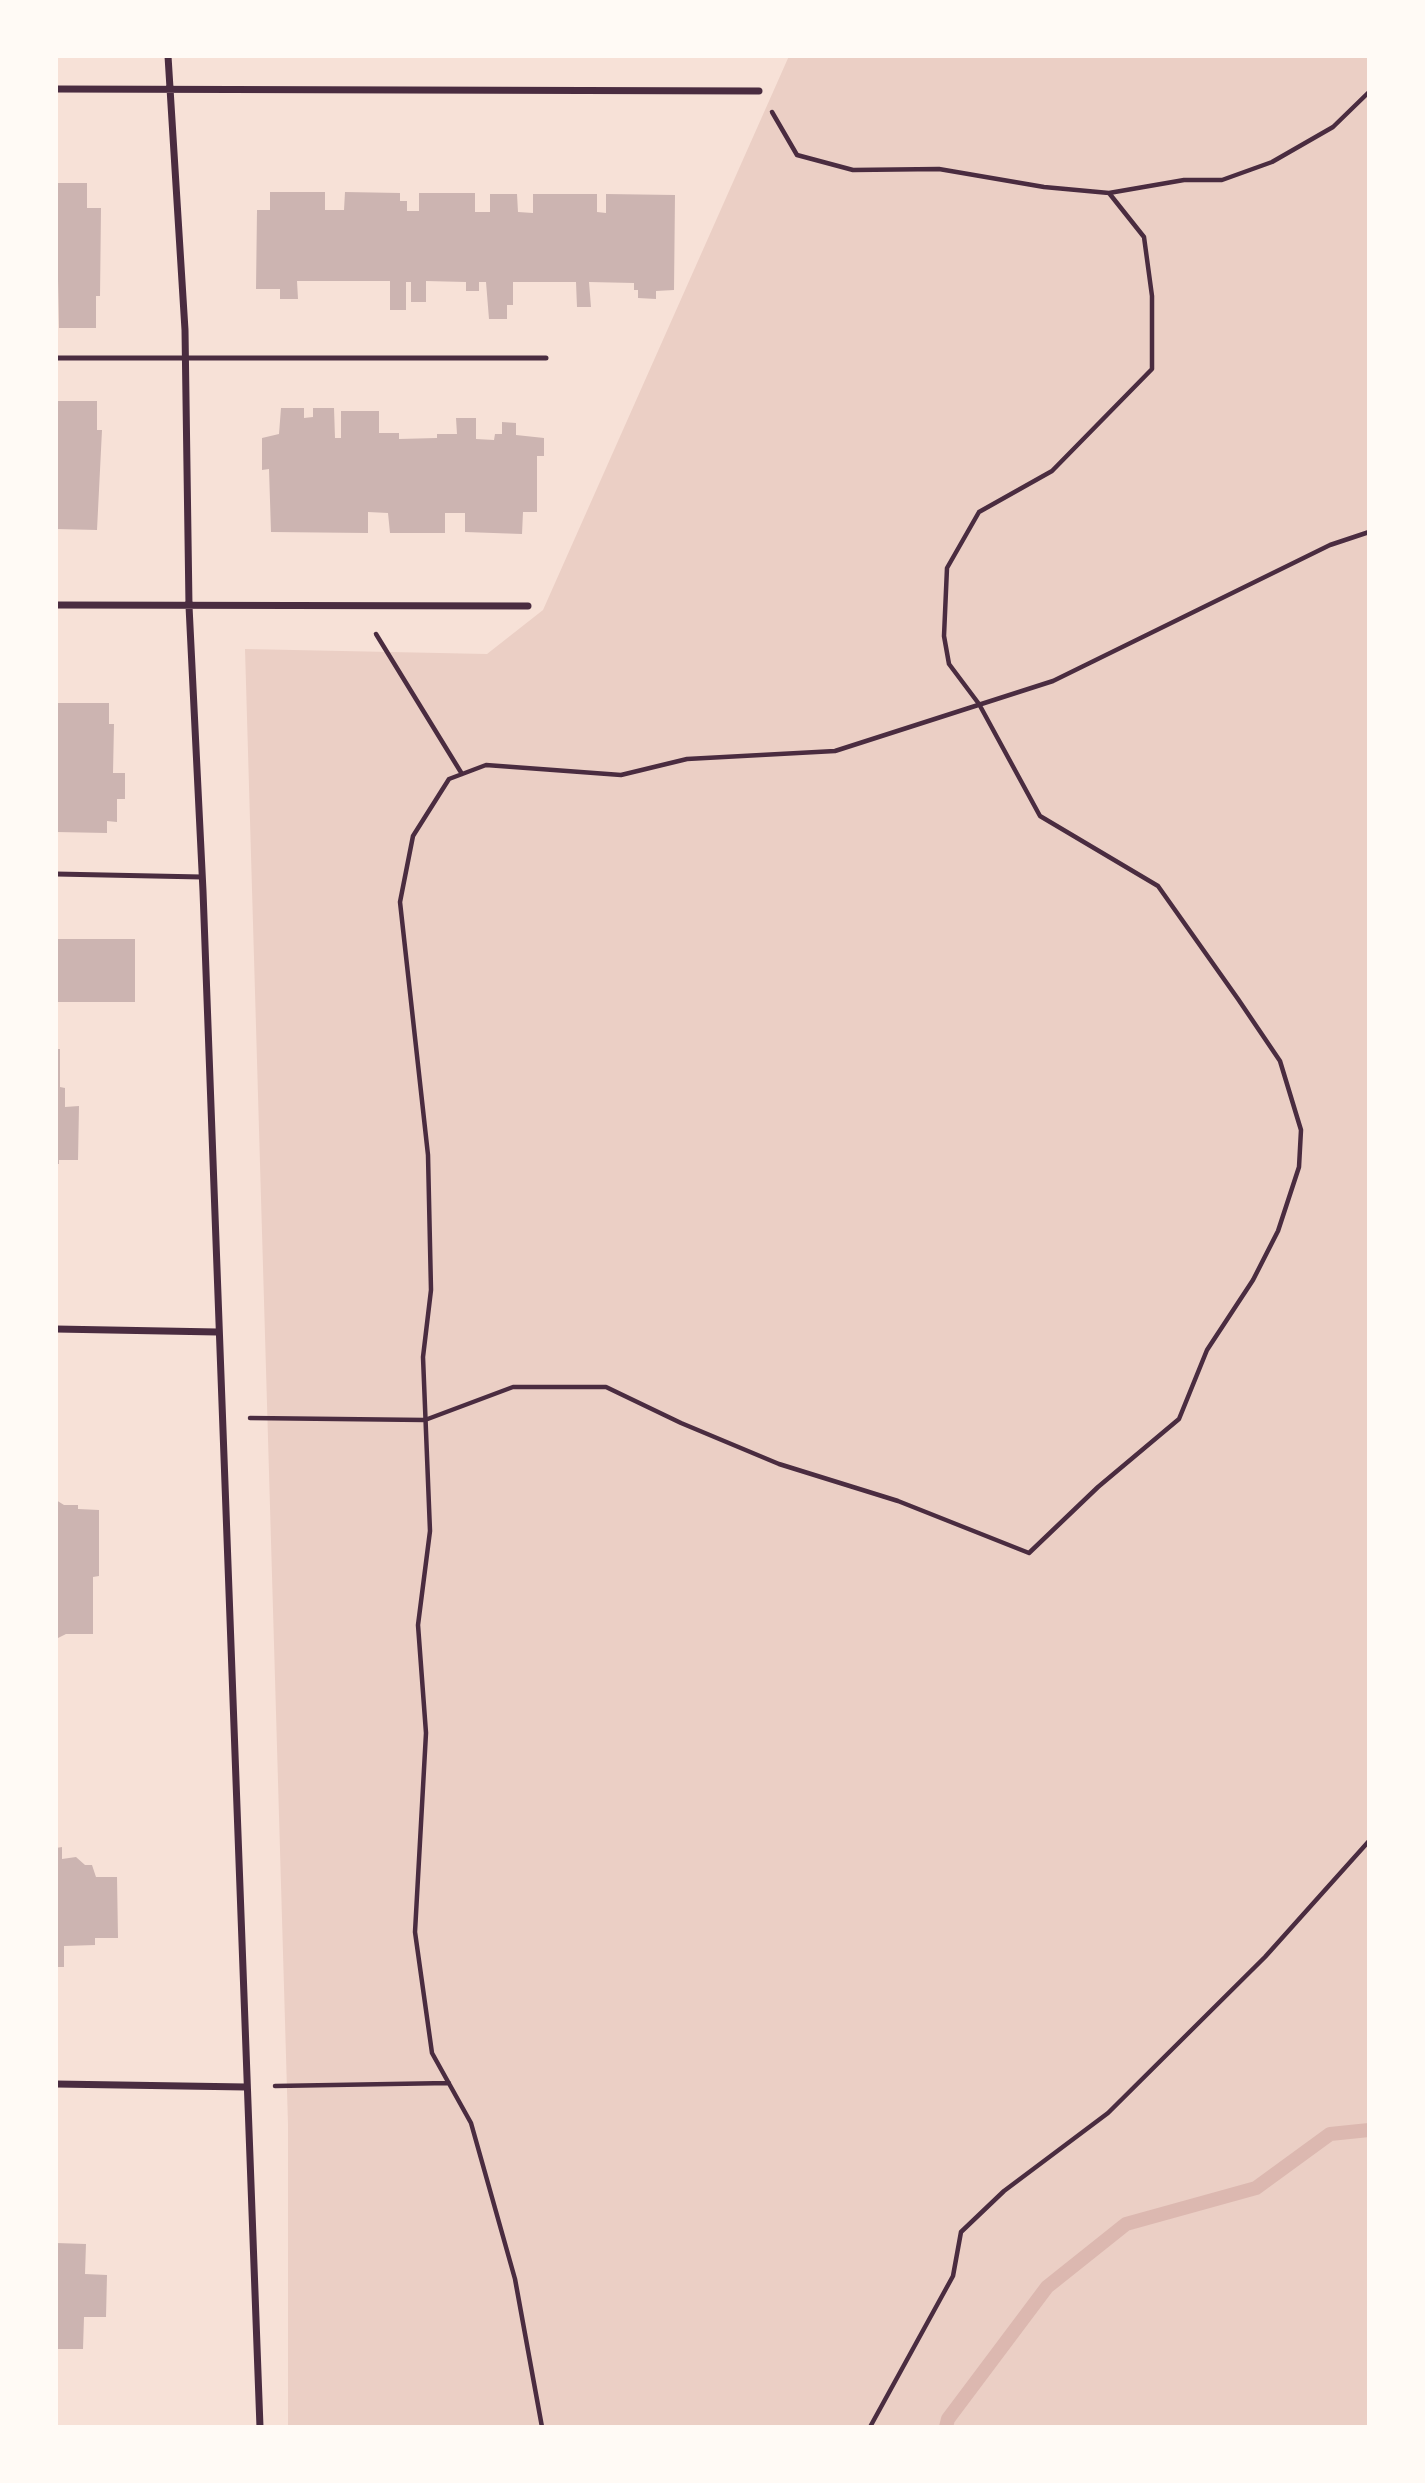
<!DOCTYPE html>
<style>
body{margin:0}
#map{position:relative;width:1425px;height:2483px;overflow:hidden;background:#f7e1d7;font-family:Inter,sans-serif}
canvas{display:block}
.frame{position:absolute;inset:0;border:58px solid #fffaf5;pointer-events:none}
</style>
<div id="map">
<canvas width="1425" height="2483"></canvas>
<div class="frame"></div>
</div>
<script>
const ctx = document.querySelector('canvas').getContext('2d');
ctx.lineJoin = 'round';
function fillPath(path, color) { ctx.fillStyle = color; ctx.fill(path, 'evenodd'); }
function trace(path, color, width, dash) { ctx.strokeStyle = color; ctx.lineWidth = width; ctx.lineCap = dash ? 'butt' : 'round'; ctx.setLineDash(dash || []); ctx.stroke(path); }
fillPath(new Path2D(`
 M789 56H1369V2427H288V2124L245 649 487 654 543 610Z`), '#ebcfc5');
trace(new Path2D(`
 M946 2427 948 2419 1047 2287 1126 2224 1256 2188 1330 2134 1369 2130`), '#dcb8b0', 14);
fillPath(new Path2D(`
 M56 183H87V208H101L100 296H96V328H59Z
 M270 192H325V210H344L345 192 400 193V201H407V211H419V193H475V212H490V194H517L518 212 533 213V194H597V212L606 213V194L675 195 674 290 656 291V299L638 298V290H634V283L589 282 591 307H577L576 282H513V305H507V319H489L486 282H479V291H466V282L426 281V302H411V282H406V310H390V281H297L298 299H280V289H256L257 210H270Z
 M56 401H97V430H102L97 530 56 529Z
 M281 408H304V418L313 417V408H334L335 438H341V411H379V433H399V439L437 438V434H457L456 418H476V439L494 440 495 434H502V422L516 423V435L544 438V456H537V512H523L522 534 465 532V513H445V533H390L388 513 368 512V533L271 532 269 469 262 470V438L279 434Z
 M56 703H109V724H114L113 773H125V799H117V822L107 821V833L56 832Z
 M56 939H135V1002H56Z
 M56 1049H60V1087L65 1088V1107L79 1106 78 1160H59V1164H56Z
 M56 1500 64 1505H78V1509L99 1510V1576L93 1577V1634H66L56 1639Z
 M62 1847V1859L76 1857 85 1865H92L96 1877H117L118 1938H95V1945L64 1946V1967H56V1848Z
 M56 2243 86 2244 85 2274 107 2275 106 2317H84L83 2349H56Z`), '#ccb4b1');
trace(new Path2D(`
 M1109 193 1184 180H1222L1272 162 1333 127 1369 92
 M376 634 462 774
 M250 1418 425 1420 513 1387H606L681 1423 779 1464 898 1501 1029 1553 1098 1487 1179 1419 1207 1350 1253 1280 1278 1231 1299 1167 1301 1130 1280 1061 1238 999 1158 886 1040 816 979 704 949 664 944 636 947 568 979 512 1052 471 1152 369V296L1144 237 1109 193 1044 187 939 169 853 170 797 155 772 112
 M275 2086 449 2083
 M542 2427 515 2279 471 2123 432 2053 415 1932 426 1733 418 1625 430 1531 423 1357 431 1290 428 1155 400 902 413 836 449 779 486 765 621 775 687 759 835 751 1053 681 1330 545 1369 532
 M870 2427 953 2276 961 2232 1004 2191 1108 2113 1265 1957 1369 1841`), '#4a2c40', 4.5);
trace(new Path2D(`
 M56 358H546
 M56 874 202 877`), '#4a2c40', 5);
trace(new Path2D(`
 M168 56 185 330 189 606 203 891 260 2427
 M56 89 759 91
 M56 605 528 606
 M56 1329 217 1332
 M56 2084 246 2087`), '#4a2c40', 7);
</script>
